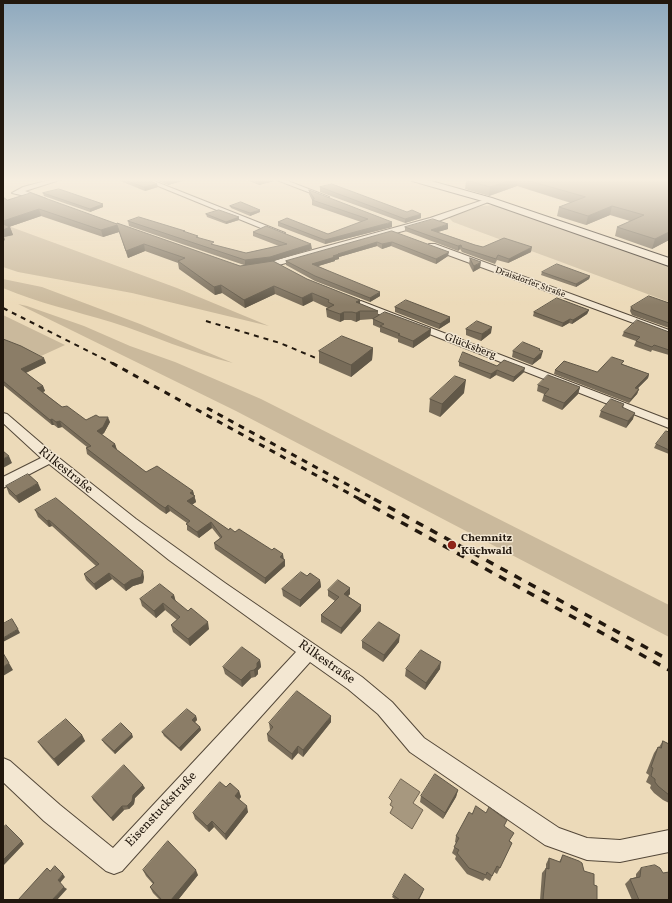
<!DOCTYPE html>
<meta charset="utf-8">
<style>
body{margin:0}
#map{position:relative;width:672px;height:903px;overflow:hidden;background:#ecdab9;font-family:Vollkorn,serif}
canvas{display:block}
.frame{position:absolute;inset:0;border:4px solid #22180e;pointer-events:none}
</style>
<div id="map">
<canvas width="672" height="903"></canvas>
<div class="frame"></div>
</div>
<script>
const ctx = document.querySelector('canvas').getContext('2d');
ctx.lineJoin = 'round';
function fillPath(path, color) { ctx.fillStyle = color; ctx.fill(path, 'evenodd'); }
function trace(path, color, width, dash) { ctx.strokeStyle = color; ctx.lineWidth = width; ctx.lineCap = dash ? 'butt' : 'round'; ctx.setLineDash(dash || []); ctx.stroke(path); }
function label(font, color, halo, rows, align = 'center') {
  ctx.font = font + ' Vollkorn,serif'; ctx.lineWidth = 3; ctx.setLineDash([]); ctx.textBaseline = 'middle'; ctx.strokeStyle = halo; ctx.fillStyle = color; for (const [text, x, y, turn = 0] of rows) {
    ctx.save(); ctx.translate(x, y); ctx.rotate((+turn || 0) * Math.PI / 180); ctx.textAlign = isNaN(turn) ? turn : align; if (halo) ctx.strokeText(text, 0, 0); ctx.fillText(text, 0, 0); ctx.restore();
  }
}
fillPath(new Path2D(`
 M493 205 669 265V302L453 222 448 217 481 206Z
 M3 224 177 288 269 326 132 293 18 272 3 267Z
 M3 279 42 287 140 324 233 363C191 353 152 335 111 322 75 311 38 303 3 288Z
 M18 304 27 306 84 326 130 346 175 362 261 399 669 605V637L236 411Z
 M3 315 65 345 41 356 3 340Z`), '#cab99c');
const water = new Path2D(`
 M401 779 420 792 413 803 423 810 412 829 390 813 393 807 390 805 392 801 389 798Z`);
fillPath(water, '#a7987f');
trace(water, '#726552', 1);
const minor = new Path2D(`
 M53 179H63L25 191 46 199V201L12 193 23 187Z
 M141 179H149L285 233 281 235H278Z
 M274 179H283L329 197 324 198Z
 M489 198 492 200 491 201 436 222 264 269 261 270 257 267 258 265 430 218Z
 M429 244H435L669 330V336L429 248Z
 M361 301 669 420V428L358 306 356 304 358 302Z
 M3 413 7 414 49 450 136 519 225 583 362 677 392 702 424 738 559 828 587 838 620 840 669 830V852L620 862 587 860 545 845 410 752 378 714 348 689 310 662 122 871 114 874 106 871 44 821 3 782V758L10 761 60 805 113 848 296 652 169 560 49 464 3 488V477L41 458 3 423Z`);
const secondary = new Path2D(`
 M411 179H424L492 198 669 258V266L486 202 412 181Z`);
trace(minor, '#544839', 2);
trace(secondary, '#22180e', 2);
fillPath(minor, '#f3e7d2');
fillPath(secondary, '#f3e7d2');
trace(new Path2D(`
 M3 308 114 364
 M206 321 280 343 323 361`), '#22180e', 2, [5, 5]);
trace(new Path2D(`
 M112 363 361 500
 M207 408 376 500`), '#22180e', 3, [6, 6]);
trace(new Path2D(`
 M359 499 669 670
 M374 499 669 660`), '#22180e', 3.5, [8, 8]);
fillPath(new Path2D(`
 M115 179H146L158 187 145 191Z
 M153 179H186V180L168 185Z
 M244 179H274V181L259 185Z
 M470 179H669V240L652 249 615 236 617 227 630 221 610 215 586 225 557 216 559 207 571 203 517 186 489 196 465 189 466 180Z
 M320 187 421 218 405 223 320 192Z
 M309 190 392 227 325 244 278 226V222L328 234 361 222 312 205V200L309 194Z
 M43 193 103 207 90 212 44 196Z
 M3 197 7 200 117 224 240 266 244 265 129 226 128 221 185 232 214 245 246 253 279 246 253 236V232L312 249 273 261 307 279 360 300V304L378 311V316L431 329 430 336 413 348 398 342V339L380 332V328L373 325V319L360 320 356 322 351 320H344L340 322 327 317 326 309 328 308 313 301 303 306 275 294 245 308 222 293 215 295 179 269 178 263 145 251 128 258 119 232 103 237 41 216 9 227H10L13 235 4 237 5 240 3 241Z
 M230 206 260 212 250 216 231 208Z
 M206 214 239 220 226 224 207 217Z
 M405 227 448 229 438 232 475 245 483 247 531 252 508 263 497 260 495 264 462 252 460 249 458 251 405 231Z
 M392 231 448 256 436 264 391 246 382 249 377 246 339 257V259L335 260V261L318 266 380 296 370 302 315 281 286 265V261Z
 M470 258 480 268 473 272 469 264Z
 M542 272 590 276 589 279 576 287 541 275Z
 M669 303V328L632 315 630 311 631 307Z
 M395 307 450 322 439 329 395 312Z
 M589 310 587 314 572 324 569 323 562 327 533 316 534 312Z
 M466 329 491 333 481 341 466 335Z
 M624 332H669V355L652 350 651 352 634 346 636 341 622 336Z
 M3 339 46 363 26 373 43 386 45 391 43 392 62 407 86 420 99 417 110 422 104 433 102 435 115 444 117 450 146 472 193 491 196 502 192 505 229 530 284 559 285 566 265 584 215 549 214 543 220 538 212 528 199 538 187 530V523L170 511 166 514 160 510 87 454 86 448 87 447 62 427 58 428 54 425H52L3 385Z
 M373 348 372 360 351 377 319 363V351Z
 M540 350 541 358 532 365 512 357 513 351Z
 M624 361 622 364 649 374 648 378 637 389H639L637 394 629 403 554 374 555 370 597 372Z
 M459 362 497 366 524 372 513 382 496 375 490 379 459 366Z
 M538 385 580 387 578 394 562 410 542 401 544 394 537 391Z
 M464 393 440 417 429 412 430 399Z
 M624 404 623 408 633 419 626 428 599 417 601 411Z
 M669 432V454L654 448 656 444Z
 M6 486 41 490 19 503 9 494Z
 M35 510 144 577 143 583 133 586 126 591 112 579 96 590 86 580 84 574 96 566 52 526 49 527 38 517Z
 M307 576 320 580 321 587 300 607 283 596 282 589Z
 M328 590 350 594 348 596 361 605V611L341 634 321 622V615L335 601 328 596Z
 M174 595 175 601 209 629 190 646 173 632 171 625 177 620 165 610 156 618 142 606 140 599Z
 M362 641 399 642 383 662 362 648Z
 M260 660 261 667 258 670V674L255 677 251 678 242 687 225 674 223 667Z
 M406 669H440L425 690 405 676Z
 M196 716 197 720 195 722 200 727 201 730 181 751 164 736 162 732Z
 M331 722 303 757 298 753 292 760 268 741 267 734 270 731V730L269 723Z
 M82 735 85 741 58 766 43 749 38 742Z
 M133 737 115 754 104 743 102 740Z
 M663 741 669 744V803L663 800 654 793 650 788 651 785 646 782 649 775 646 773 654 753 658 747H659Z
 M226 787 239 791 241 797 239 799 248 812 226 840 214 827 209 832 195 819 193 813Z
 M145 788 135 798 134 804 129 809 124 810 113 821 93 800 92 797Z
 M458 790 456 797 443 819 420 802 421 796Z
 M472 814 504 826 510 841 512 843 497 874 494 872 490 881 485 878 483 881 467 874 455 859 456 856 452 853 456 843 455 842 456 836Z
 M563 855 584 871 594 885 597 900H540L542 873 546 868V864L549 858 559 862Z
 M641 868 669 900H632L625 884 630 879 636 877V874Z
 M143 870 198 875 178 900H160L153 893 150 887 153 884 146 876Z
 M423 892 419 900H396L392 897 393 895Z`), '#786c59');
fillPath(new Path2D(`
 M176 179H186V180L168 185 167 181Z
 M266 179H274V181L259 185 258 181Z
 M514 179H518L517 186 489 196 490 187Z
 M157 184 158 187 145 191 144 187Z
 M103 204V207L90 212V209Z
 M612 206 610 215 586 225 588 216Z
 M39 209 41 216 3 229V221Z
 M260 210V212L250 216V213Z
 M421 214V218L405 223V219Z
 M239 217V220L226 224V222Z
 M392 222V227L325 244V240Z
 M448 224V229L431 234V230Z
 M117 225 119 232 103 237 101 230Z
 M10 227 13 235 4 237 5 240 3 241V230Z
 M669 232V240L652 249 655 239Z
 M377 242V246L339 257V259L335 260V261L312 268V264L333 256 338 254Z
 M392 242 391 246 382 249V244Z
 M144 244 145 251 128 258 126 251Z
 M311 244 312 249 271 262 245 265V260Z
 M461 245 460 249 458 251V246Z
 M532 247 531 252 508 263 509 259Z
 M449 252 448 256 436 264V259Z
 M481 262 480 268 473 272 474 266Z
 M590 276 589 279 576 287V284Z
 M221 285 222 293 215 295 214 287Z
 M274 286 275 294 245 308 244 300Z
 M380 292V296L370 302V298Z
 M312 293 313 301 303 306 302 298Z
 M360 300V308L356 302Z
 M589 310 587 314 572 324 573 320Z
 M360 311V320L356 322V313Z
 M344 312V320L340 322V314Z
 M450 317V322L439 329 440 324Z
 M570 319 569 323 562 327 563 323Z
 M492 327 491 333 481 341 482 334Z
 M431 329 430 336 413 348V341Z
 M373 348 372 360 351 377V365Z
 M540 349 539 355 543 351 541 358 532 365 534 359Z
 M44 358 46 363 23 374 21 369Z
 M525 368 524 372 513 382 514 377Z
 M497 370 496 375 490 379 491 374Z
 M649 374 648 378 634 392 635 388Z
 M466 380 464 393 440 417 442 404Z
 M43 386 45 391 39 394 37 388Z
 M580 387 578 394 562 410 564 403Z
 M639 389 637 394 629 403 631 399Z
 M635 413 633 419 626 428 628 421Z
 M108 417 110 422 104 433 98 436 97 431Z
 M52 419 54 425H52L50 420Z
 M60 421 62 427 58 428 56 422Z
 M115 444 117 450 112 446Z
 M9 456 12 463 3 468V459Z
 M38 483 41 490 19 503 16 496Z
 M193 491 196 502 188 507 187 501 190 493Z
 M168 505 170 511 166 514 165 508Z
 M49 520 52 526 49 527 47 521Z
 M211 522 212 528 199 538 197 532Z
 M283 554 284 560 280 557Z
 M285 560V566L265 584V578Z
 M143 571 144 577 143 583 133 586 126 591 124 585Z
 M109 573 112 579 96 590 94 584Z
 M320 580 321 587 300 607V600Z
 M350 588V594L344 600V594Z
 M174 595 176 602 171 597Z
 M163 603 165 610 156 618 154 611Z
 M361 605V611L341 634V628Z
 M208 622 209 629 190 646 188 639Z
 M18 629 20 633 3 642V638Z
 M400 635 399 642 383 662 384 655Z
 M260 660 261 667 258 670V674L255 677 254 670 257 663Z
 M441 662 440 669 425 690 426 683Z
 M9 663 13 670 3 676V667Z
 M250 671 251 678 242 687 241 680Z
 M196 716 197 720 193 724 192 720Z
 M331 716V722L303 757V750Z
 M200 727 201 730 181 751 179 748Z
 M132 734 133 737 115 754 114 751Z
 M82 735 85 741 58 766 54 759Z
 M298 746V753L292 760V754Z
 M143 785 145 788 135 798 134 804 129 809 127 806 133 795Z
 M458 790 456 797 443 819 445 813Z
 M239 791 241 797 237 802 235 796Z
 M122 806 124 810 113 821 111 818Z
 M247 806 248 812 226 840 225 834Z
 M212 821 214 827 209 832 207 826Z
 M22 841 24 844 3 866V860Z
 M196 870 198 875 178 900H171Z
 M63 874 65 877 60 883 58 880Z
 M64 887 67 889 57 900H52Z`), '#615848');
const building = new Path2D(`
 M123 179H146L157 184 144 187Z
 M161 179H176L167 181Z
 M253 179H266L258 181Z
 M470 179H514L490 187 466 180Z
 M523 179H669V232L655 239 617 227 644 215 612 206 588 216 559 207 585 197Z
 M332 184 407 212 412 210 421 214 405 219 320 187Z
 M59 189 103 204 90 209 43 193Z
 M309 190 392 222 325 240 278 222 287 218 328 234 368 219 312 200 314 199Z
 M31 193 117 224V223L240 266 273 261 307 279 360 300 356 302 378 311H360L356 313 352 312H344L340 314 326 309 334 305 328 302 329 300 312 293 302 298 274 286 244 300 221 285 214 287 178 261 185 258 144 244 126 251 117 225 101 230 39 209 3 221V197L7 200Z
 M241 202 260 210 250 213 230 206Z
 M219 210 239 217 226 222 206 214Z
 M139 217 185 231H183L198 236 196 237 214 242 211 244 246 253 287 244 253 232 266 226 311 244 270 257 245 260 128 221Z
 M433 219 448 224 431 230 475 245 483 247 504 238 532 247 509 259 498 255 496 259 462 248 461 245 458 246 405 227Z
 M3 224 10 227 3 230Z
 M392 231 449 252 436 259 392 242 382 244 377 242 338 254H339L333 256 335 257 312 264 380 292 370 298 315 276 286 261Z
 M470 258 481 262 474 266Z
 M557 264 590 276 576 284 542 272Z
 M649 296 669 303V323L633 310 631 307Z
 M557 298 589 310 573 320 570 319 563 323 534 312Z
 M406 300 450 317 440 324 395 307Z
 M385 312 431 329 413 341 398 335 400 334 380 326 384 324 373 319Z
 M637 320 669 332V350L654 345 652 347 636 341 640 337 624 332Z
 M477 321 492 327 482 334 466 329Z
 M342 336 373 348 351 365 319 351Z
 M3 339 21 346 44 358 21 369 43 386 37 388 62 407 67 406 86 420 96 415 99 417H108L103 427 97 431 115 444 112 446 146 472 157 466 193 491 190 493 195 496 187 501 229 530 230 528 235 532 239 529 272 550 274 548 283 554 280 557 285 560 265 578 214 543 222 537 211 522 197 532 186 524 190 521 168 505 165 508 159 504 86 448 91 446 60 421 56 422 52 419 50 420 3 381Z
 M523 342 540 349 539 350 543 351 534 359 513 351Z
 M463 352 497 366 504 360 525 368 514 377 497 370 491 374 459 362Z
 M612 357 624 361 621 364 649 374 635 388 639 389 631 399 555 370 564 361 597 372Z
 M548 375 580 387 564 403 544 395 549 389 538 385Z
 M455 376 466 380 442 404 430 399Z
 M611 399 624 404 622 407 635 413 628 421 601 411Z
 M666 431 669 432V450L656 444Z
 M3 451 9 456 3 459Z
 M28 474 38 483 16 496 6 486Z
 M56 498 143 571 141 577 131 580 124 585 109 573 94 584 84 574 99 564 49 520 47 521 35 510Z
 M301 572 307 576 310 573 320 580 300 600 282 589Z
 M338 580 350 588 344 594 361 605 341 628 321 615 339 597 328 590Z
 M160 584 174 595 171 597 188 611 191 608 208 622 188 639 171 625 180 617 163 603 154 611 140 599Z
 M12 619 18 629 3 638V624Z
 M379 622 400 635 384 655 362 641Z
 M242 647 260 660 257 663V667L254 670 250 671 241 680 223 667Z
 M421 650 441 662 426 683 406 669Z
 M3 653 9 663 3 667Z
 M297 691 331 716 303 750 298 746 292 754 267 734 273 727 269 723Z
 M187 709 196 716 192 720 200 727 179 748 162 732Z
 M66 719 82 735 54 759 38 742Z
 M121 723 132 734 114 751 102 740Z
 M663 741 669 744V795L658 786 655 782V779L651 776 653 768 651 767 658 747 661 748Z
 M124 765 143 785 133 795 132 801 127 806H122L111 818 92 797Z
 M435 774 458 790 445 813 421 796Z
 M220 782 226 787 230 783 239 791 235 796 247 806 225 834 212 821 207 826 193 813Z
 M476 806 486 813 489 807 501 816 507 820 504 826 514 833 509 841 512 843 500 868 497 866 492 876 487 872 486 875 469 868 457 853 459 850 454 847 459 838 456 836 469 812 472 814Z
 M6 825 22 841 3 860V828Z
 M168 841 196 870 171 900H162L150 887 154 883 143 870Z
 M563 855 579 861 582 863 584 871 594 874V885L597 886V900H545L543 899 546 868 549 869V858L560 862Z
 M655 865 660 868 663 873 669 872V900H639L630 879 640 877 641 868Z
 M55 866 63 874 58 880 64 887 52 900H18L47 868 50 871Z
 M405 874 424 889 418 900H400L393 895Z`);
fillPath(building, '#8b7d67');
trace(building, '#615848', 1);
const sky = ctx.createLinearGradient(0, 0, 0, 305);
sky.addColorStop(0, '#8ea9be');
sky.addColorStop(0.59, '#f6eee0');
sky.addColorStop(1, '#f6eee000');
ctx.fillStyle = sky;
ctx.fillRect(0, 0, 672, 305);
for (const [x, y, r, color] of [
 [452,545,5,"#8f2418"]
]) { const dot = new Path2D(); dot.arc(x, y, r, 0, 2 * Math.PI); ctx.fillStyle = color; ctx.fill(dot); trace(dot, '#f3e7d2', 1.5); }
label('9px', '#22180e', '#f3e7d2', [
 ["Draisdorfer Straße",530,283,20]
]);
label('11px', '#22180e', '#f3e7d2', [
 ["Glücksberg",470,347,21]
]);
label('bold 11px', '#22180e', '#f3e7d2', [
 ["Chemnitz",461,539],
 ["Küchwald",461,552]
], 'left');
label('13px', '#22180e', '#f3e7d2', [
 ["Rilkestraße",65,471,39],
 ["Rilkestraße",326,663,35],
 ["Eisenstuckstraße",162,810,-47]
]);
</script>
